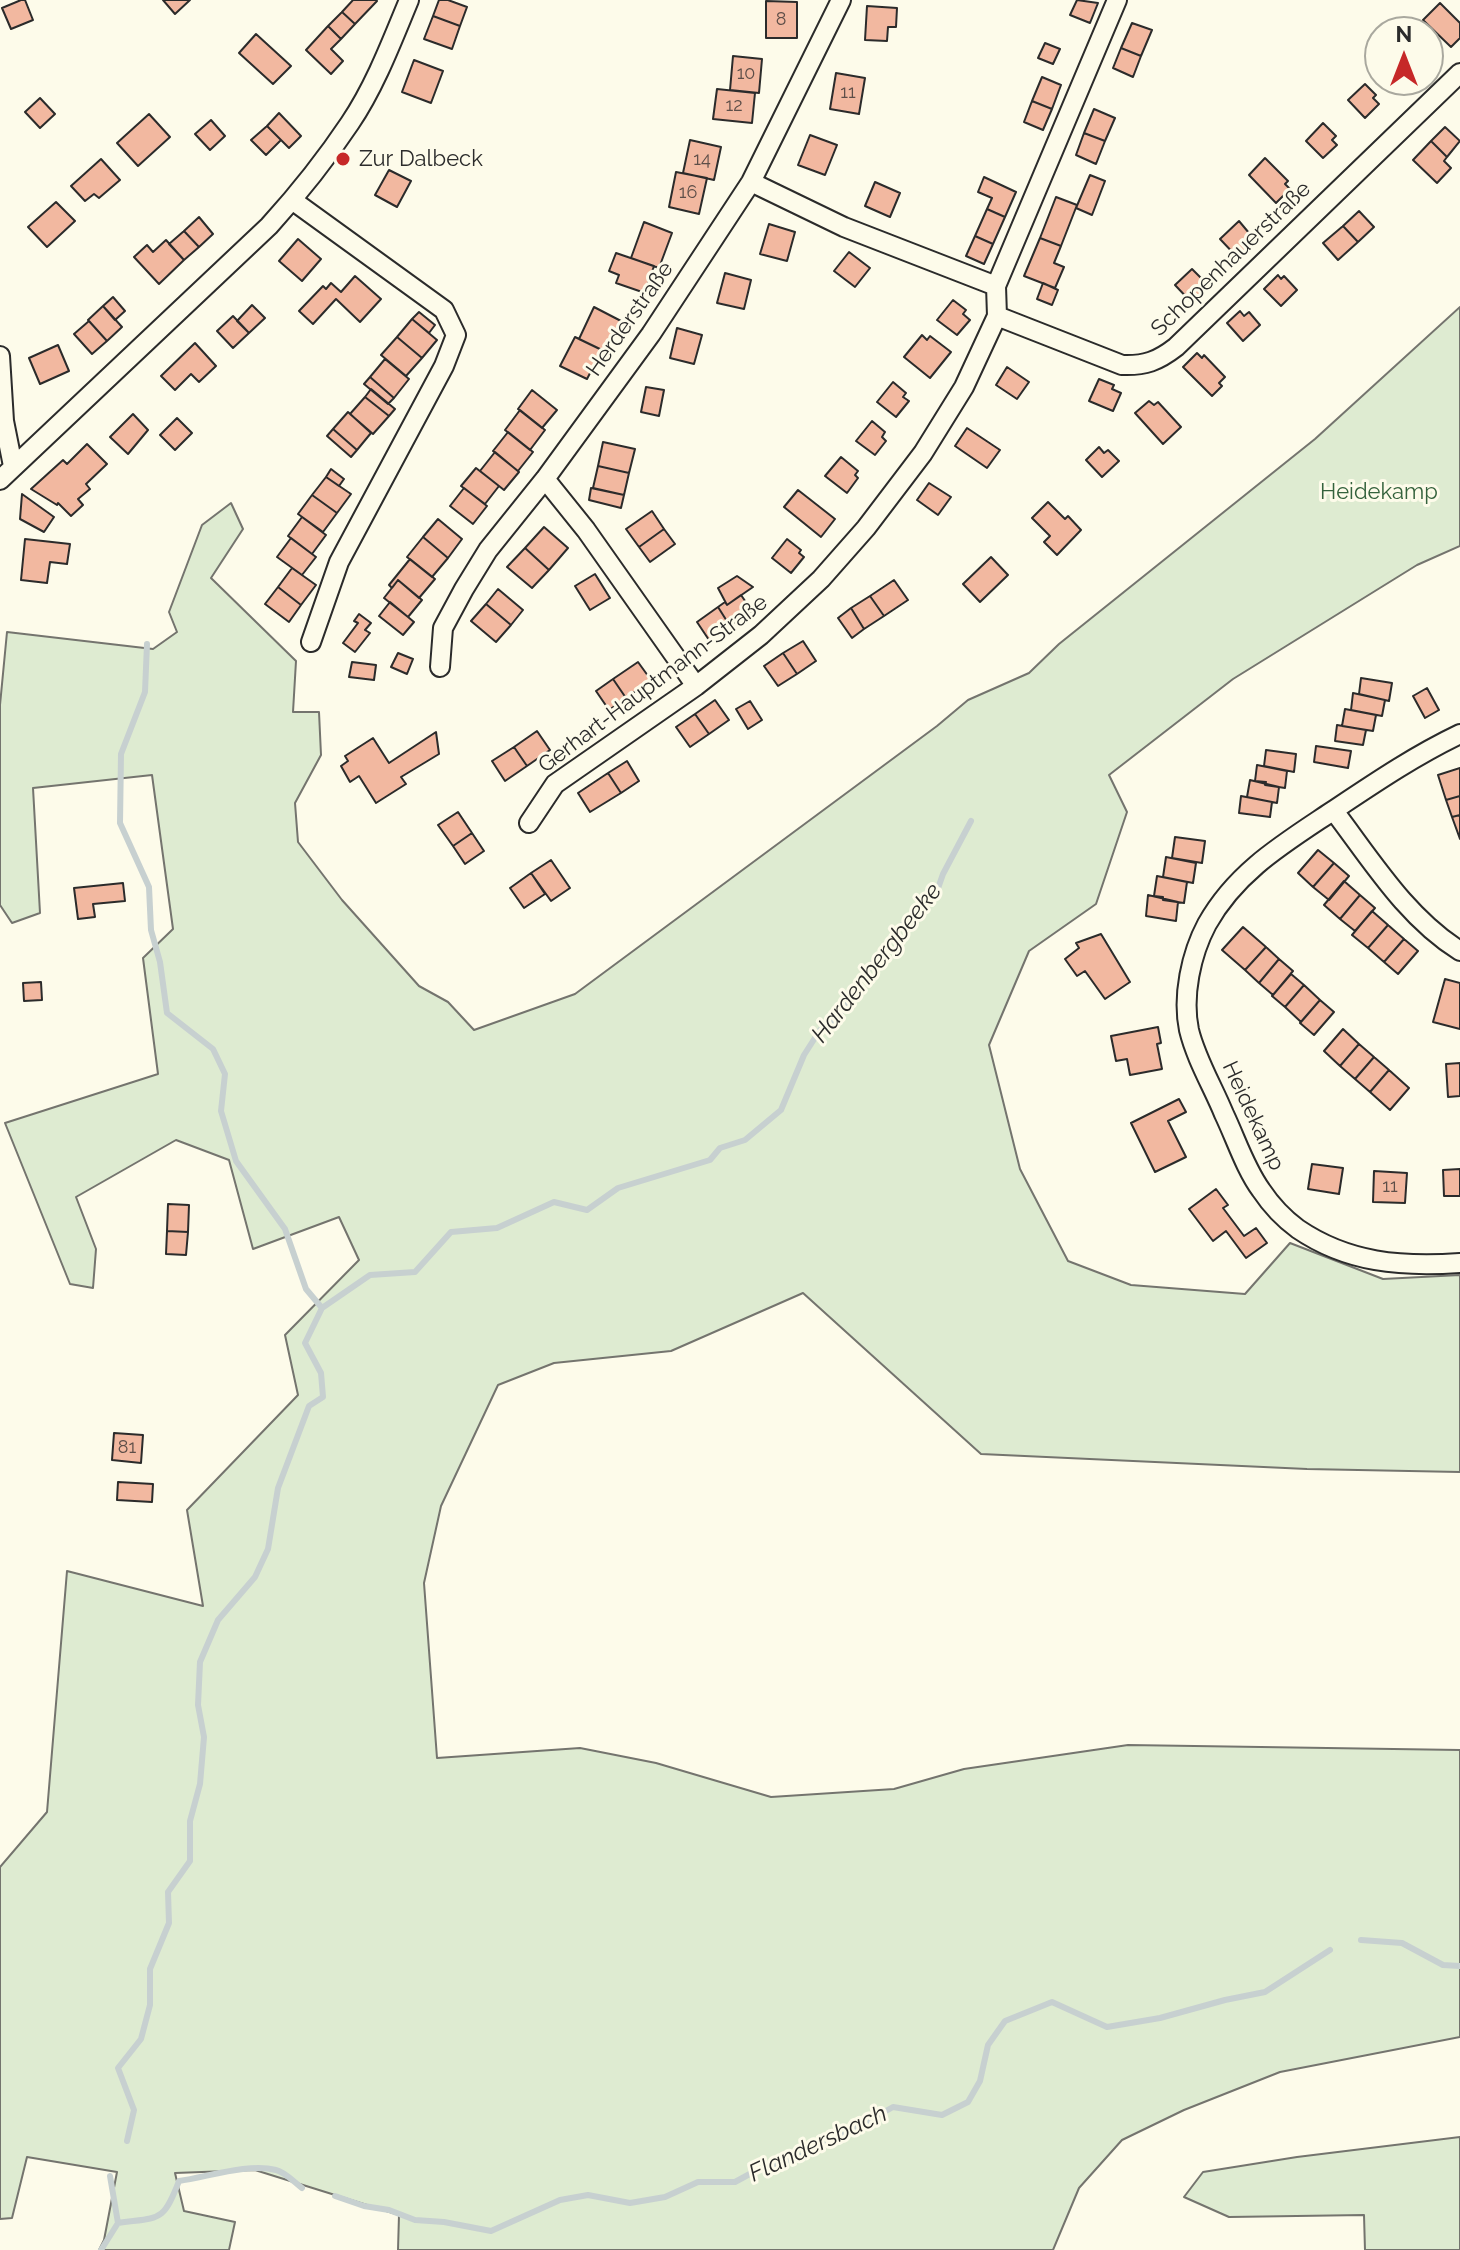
<!DOCTYPE html>
<meta charset="utf-8">
<style>
body{margin:0}
#map{position:relative;width:1460px;height:2250px;overflow:hidden;background:#fdfbea;font-family:Raleway,sans-serif}
canvas{display:block}
.north{position:absolute;left:1364px;top:16px;width:80px;height:80px;box-sizing:border-box;background:#fdfbea;border:2px solid #a9a89e;border-radius:50%;rotate:0deg;font-size:22px;font-weight:700;line-height:32px;text-align:center;color:#2b2b2b}
.north::after{content:'';display:block;margin:auto;width:28px;height:36px;background:#c62828;clip-path:polygon(50% 0,100% 100%,50% 72%,0 100%)}
</style>
<div id="map">
<canvas width="1460" height="2250"></canvas>
<div class="north">N</div>
</div>
<script>
const ctx = document.querySelector('canvas').getContext('2d');
ctx.lineJoin = 'round';
function fillPath(path, color) { ctx.fillStyle = color; ctx.fill(path, 'evenodd'); }
function trace(path, color, width, dash) { ctx.strokeStyle = color; ctx.lineWidth = width; ctx.lineCap = dash ? 'butt' : 'round'; ctx.setLineDash(dash || []); ctx.stroke(path); }
function label(font, color, halo, rows, align = 'center') {
  ctx.font = font + ' Raleway,sans-serif'; ctx.lineWidth = 6; ctx.setLineDash([]); ctx.textBaseline = 'middle'; ctx.strokeStyle = halo; ctx.fillStyle = color; for (const [text, x, y, turn = 0] of rows) {
    ctx.save(); ctx.translate(x, y); ctx.rotate((+turn || 0) * Math.PI / 180); ctx.textAlign = isNaN(turn) ? turn : align; if (halo) ctx.strokeText(text, 0, 0); ctx.fillText(text, 0, 0); ctx.restore();
  }
}
const green = new Path2D(`
 M1460 307V546L1417 565 1233 679 1109 775 1127 812 1096 904 1029 951 989 1045 1020 1169 1068 1261 1131 1285 1245 1294 1290 1243 1383 1279 1460 1275V1472L1307 1469 981 1454 803 1293 671 1351 554 1363 498 1385 441 1506 424 1583 437 1758 580 1748 656 1763 771 1797 894 1789 964 1769 1128 1745 1460 1750V2037L1280 2072 1184 2110 1122 2140 1079 2188 1053 2250H398L399 2215 255 2170 175 2173 184 2211 235 2222 229 2250H99L104 2240 117 2172 27 2157 12 2218 0 2219V1867L47 1812 67 1571 203 1606 187 1510 298 1395 285 1335 359 1260 339 1217 253 1249 229 1160 176 1140 76 1197 96 1249 93 1288 70 1284 5 1123 158 1074 143 958 173 929 152 775 33 788 40 913 12 923 0 905V705L7 632 153 649 177 632 169 612 202 525 231 503 243 529 211 578 296 661 293 712H319L321 755 295 803 298 842 342 900 419 986 448 1002 474 1030 575 994 937 726 968 700 1029 673 1059 644 1315 439Z
 M1460 2137V2250H1365L1364 2215 1229 2217 1184 2197 1203 2172 1297 2157Z`);
fillPath(green, '#deebd1');
trace(green, '#74746e', 2);
trace(new Path2D(`
 M322 1308 370 1275 415 1272 451 1232 497 1228 554 1202 587 1210 618 1188 710 1160 720 1148 745 1140 781 1110 804 1055 820 1030 839 1017 850 994 898 929 936 894 943 874 971 821
 M1361 1940 1402 1943 1443 1965 1460 1966
 M127 2141 134 2110 118 2068 141 2039 150 2005V1969L169 1923 168 1892 190 1861V1821L200 1784 204 1737 198 1705 200 1662 218 1620 255 1577 268 1549 278 1488 309 1406 323 1397 321 1373 305 1343 322 1308 306 1289 285 1229 236 1161 221 1111 225 1074 213 1049 167 1013 160 962 151 930 149 887 120 823 121 754 145 692 147 644
 M110 2176 118 2223
 M335 2196 364 2206 389 2210 415 2220 444 2222 491 2231 560 2200 588 2195 630 2203 665 2197 698 2182H735L757 2170 813 2152 893 2107 942 2115 968 2102 980 2081 988 2045 1005 2021 1052 2002 1107 2027 1160 2018 1225 2000 1265 1992 1330 1950
 M101 2250 118 2223C160 2217 163 2223 179 2181 208 2177 248 2163 276 2170 285 2172 294 2182 302 2188`), '#c7d0d0', 6);
const building = new Path2D(`
 M21 0H25L33 20 11 29 2 8Z
 M163 0H190L175 14Z
 M353 0H376L377 1 355 24 342 12Z
 M439 0H448L467 7 460 26 433 16Z
 M1077 0 1098 3 1090 23 1070 15Z
 M766 1 797 2V38H766Z
 M1440 3 1460 23V38L1451 47 1423 20Z
 M867 6 897 8 896 27H888L887 41 865 40Z
 M342 12 355 24 341 39 328 26Z
 M433 16 460 26 452 49 424 39Z
 M1132 23 1152 30 1141 56 1121 48Z
 M328 26 341 39 331 49 343 61 331 74 306 50Z
 M256 34 291 66 273 84 239 53Z
 M1045 43 1060 49 1053 64 1038 58Z
 M1121 48 1141 56 1133 77 1113 68Z
 M733 56 762 59 759 93 730 90Z
 M414 60 443 71 431 103 402 92Z
 M836 73 865 78 859 114 830 109Z
 M1042 77 1061 85 1052 109 1032 101Z
 M1365 84 1376 95 1373 98 1379 104 1365 118 1348 100Z
 M717 89 755 93 752 123 713 119Z
 M40 98 55 114 40 128 25 112Z
 M1032 101 1052 109 1043 130 1024 122Z
 M1094 109 1115 118 1105 141 1084 133Z
 M279 113 301 136 289 148 267 126Z
 M149 114 170 137 138 166 117 143Z
 M211 120 225 136 210 150 195 134Z
 M1323 123 1336 136 1332 140 1337 145 1323 158 1306 141Z
 M267 126 281 140 266 155 251 140Z
 M1445 127 1460 141 1447 157 1431 141Z
 M1084 133 1105 141 1096 164 1076 155Z
 M810 135 837 145 825 175 798 165Z
 M690 140 721 147 714 180 683 173Z
 M1431 141 1447 157 1444 161 1451 168 1437 183 1413 160Z
 M1265 158 1288 181 1285 184 1290 189 1276 203 1249 175Z
 M101 159 120 180 99 198 94 194 85 201 71 186Z
 M389 170 411 181 397 207 375 195Z
 M676 172 707 178 699 214 669 207Z
 M1090 175 1105 181 1092 215 1076 208Z
 M984 177 1016 192 1005 217 987 209 992 198 978 192Z
 M875 182 900 193 890 217 865 206Z
 M1056 197 1077 205 1061 246 1040 238Z
 M56 202 75 221 47 247 28 227Z
 M987 209 1005 217 993 244 975 236Z
 M1359 211 1374 227 1358 242 1343 226Z
 M199 217 213 234 199 247 184 231Z
 M1239 221 1254 239 1251 241 1254 243 1238 258 1220 239Z
 M644 222 672 233 659 268 631 258Z
 M769 224 795 232 787 261 760 254Z
 M1343 226 1358 242 1338 260 1323 243Z
 M184 231 199 247 184 260 169 244Z
 M975 236 993 244 984 264 966 256Z
 M1040 238 1061 246 1054 263 1064 267 1055 288 1024 276Z
 M298 239 321 259 302 281 279 261Z
 M166 240 184 260 159 284 134 257 147 245 153 252Z
 M849 252 870 268 855 287 834 271Z
 M616 253 654 266 645 293 616 283 619 275 609 271Z
 M1192 269 1205 282 1201 285 1206 290 1192 303 1175 285Z
 M725 273 751 280 744 309 717 303Z
 M1278 275 1281 279 1284 276 1297 290 1281 306 1264 289Z
 M355 276 381 299 360 322 336 299 313 324 299 311 323 286 326 289 331 283 341 292Z
 M1043 283 1058 290 1052 305 1037 299Z
 M113 297 125 311 115 320 103 306Z
 M953 300 966 310 963 314 970 320 957 335 937 320Z
 M252 305 265 318 249 333 237 321Z
 M103 306 122 327 107 341 88 320Z
 M594 307 621 321 606 352 579 339Z
 M1240 311 1244 316 1249 312 1260 325 1243 341 1227 323Z
 M419 312 435 325 429 333 412 319Z
 M233 316 249 333 233 348 217 331Z
 M412 319 437 340 422 358 397 337Z
 M89 321 107 341 92 354 74 334Z
 M677 328 702 335 694 364 670 358Z
 M922 335 927 340 930 336 951 352 930 378 904 357Z
 M397 337 422 358 406 376 381 355Z
 M575 337 602 350 587 379 560 366Z
 M195 343 216 366 199 382 191 374 175 390 161 376Z
 M58 345 69 371 40 384 29 358Z
 M1197 353 1202 358 1204 355 1225 377 1219 383 1222 386 1212 396 1183 367Z
 M385 359 409 379 394 398 370 377Z
 M1007 367 1029 382 1017 399 996 385Z
 M370 377 394 398 388 404 364 384Z
 M1099 379 1114 385 1112 389 1121 393 1113 411 1089 401Z
 M893 382 906 393 903 397 909 401 896 417 877 402Z
 M646 387 664 390 659 416 641 412Z
 M371 389 395 409 389 416 365 397Z
 M532 390 557 410 542 428 518 409Z
 M365 397 389 416 373 434 350 414Z
 M1149 401 1154 405 1158 402 1181 427 1163 444 1135 413Z
 M520 410 545 430 530 450 505 430Z
 M348 412 371 433 357 450 333 429Z
 M133 414 148 430 128 454 110 437Z
 M177 418 192 433 175 450 160 435Z
 M872 421 885 432 882 437 886 441 875 455 856 441Z
 M967 428 1000 450 987 468 955 446Z
 M333 429 357 450 351 457 327 436Z
 M508 432 533 452 518 471 493 451Z
 M603 442 635 449 629 473 598 466Z
 M87 444 107 464 86 484 90 489 78 499 83 505 71 516 58 503 57 505 31 489 63 460 67 464Z
 M1099 447 1104 453 1108 450 1119 461 1102 477 1086 460Z
 M495 452 519 472 504 490 480 471Z
 M841 457 858 471 855 475 858 478 847 493 825 476Z
 M598 466 629 473 624 495 593 488Z
 M476 468 499 486 485 504 461 486Z
 M331 469 344 479 339 486 326 477Z
 M326 477 351 494 337 513 312 495Z
 M929 483 951 497 938 515 917 500Z
 M464 488 487 506 473 524 450 506Z
 M591 488 624 495 621 508 589 500Z
 M798 490 835 519 821 537 784 507Z
 M22 494 54 517 44 532 20 519Z
 M312 495 337 513 323 532 298 514Z
 M1048 502 1065 519 1068 516 1081 530 1057 555 1044 542 1050 536 1032 518Z
 M652 511 664 529 639 547 626 529Z
 M302 517 326 535 312 554 288 536Z
 M438 519 462 539 448 558 423 537Z
 M544 527 568 548 549 570 525 548Z
 M664 529 675 544 650 562 639 547Z
 M423 537 448 558 432 577 407 557Z
 M291 538 316 557 302 575 277 557Z
 M25 539 70 544 67 564 50 562 47 583 21 580Z
 M787 539 801 550 799 553 804 557 791 573 772 558Z
 M525 548 549 570 532 588 507 567Z
 M991 557 1008 575 980 602 963 584Z
 M410 559 435 579 419 598 398 580 392 588 389 585Z
 M292 568 316 585 301 605 278 587Z
 M595 574 610 598 590 610 575 586Z
 M737 576 753 587 727 605 718 588Z
 M398 580 422 600 408 617 384 598Z
 M894 580 908 600 884 616 870 596Z
 M278 587 301 605 289 622 265 604Z
 M498 589 523 610 511 625 486 604Z
 M741 595 752 611 730 626 718 607 725 602 727 605Z
 M870 596 884 616 864 629 851 608Z
 M390 602 414 622 403 635 379 616Z
 M486 604 511 625 496 642 471 621Z
 M718 607 730 626 709 640 697 622Z
 M851 608 864 629 852 638 838 618Z
 M359 614 371 623 365 630 370 633 355 652 343 643 358 623 354 621Z
 M803 641 816 661 797 674 783 653Z
 M398 653 413 659 407 674 391 667Z
 M783 653 797 674 778 686 764 666Z
 M352 662 376 665 374 680 349 677Z
 M638 662 651 680 626 698 613 679Z
 M1361 678 1392 683 1389 701 1359 694Z
 M613 679 626 698 609 710 596 691Z
 M1427 688 1439 710 1425 718 1413 696Z
 M1353 693 1385 700 1382 716 1351 710Z
 M715 700 729 720 709 734 695 714Z
 M750 701 762 720 748 729 736 709Z
 M1345 709 1376 715 1373 731 1342 726Z
 M695 714 709 734 690 747 676 727Z
 M1337 725 1366 730 1363 745 1335 741Z
 M537 731 550 750 527 766 514 747Z
 M436 732 439 754 401 777 406 784 376 803 359 776 350 782 341 766 348 761 345 756 373 738 389 763Z
 M1316 746 1351 751 1348 768 1314 762Z
 M514 747 527 766 505 781 492 761Z
 M1266 750 1296 754 1294 772 1264 766Z
 M627 761 639 781 621 793 608 773Z
 M1257 765 1287 771 1285 788 1265 785 1266 782 1255 781Z
 M1460 768V796L1446 800 1438 775Z
 M608 773 621 793 590 812 578 793Z
 M1250 780 1279 787 1277 803 1247 797Z
 M1241 796 1272 802 1270 817 1239 813Z
 M1460 796V815L1452 817 1446 800Z
 M458 812 472 833 453 846 438 825Z
 M1460 815V839L1452 817Z
 M472 833 484 851 465 864 453 846Z
 M1175 837 1205 841 1202 863 1172 858Z
 M1318 850 1334 863 1313 887 1298 873Z
 M1166 857 1196 863 1193 883 1163 877Z
 M551 860 570 888 551 901 531 873Z
 M1334 863 1349 876 1329 900 1313 887Z
 M531 873 545 894 524 908 510 888Z
 M1157 876 1187 882 1184 903 1163 900V897L1154 896Z
 M1344 881 1360 895 1340 919 1324 905Z
 M123 883 125 901 93 904 95 917 78 919 74 888Z
 M1148 895 1178 902 1176 921 1146 916Z
 M1360 895 1375 908 1355 931 1340 919Z
 M1372 911 1388 925 1368 948 1352 935Z
 M1388 925 1404 939 1384 962 1368 948Z
 M1243 927 1266 947 1245 970 1222 950Z
 M1101 934 1130 982 1105 999 1085 971 1077 976 1065 959 1079 948 1076 943Z
 M1404 939 1418 951 1398 974 1384 962Z
 M1266 947 1279 959 1259 983 1245 970Z
 M1279 959 1293 971 1273 995 1259 983Z
 M1291 974 1304 985 1285 1007 1272 996Z
 M1445 979 1460 983V1029L1433 1022Z
 M41 982 42 1000 24 1001 23 983Z
 M1304 985 1320 1000 1301 1022 1285 1007Z
 M1320 1000 1334 1012 1314 1035 1300 1023Z
 M1158 1027 1161 1043 1157 1044 1162 1069 1130 1075 1127 1059 1116 1061 1111 1036Z
 M1343 1029 1359 1044 1340 1066 1324 1051Z
 M1359 1044 1374 1057 1355 1079 1340 1066Z
 M1374 1057 1389 1070 1370 1092 1355 1079Z
 M1460 1063V1096L1448 1097 1446 1064Z
 M1389 1070 1409 1088 1390 1110 1370 1092Z
 M1179 1099 1186 1112 1168 1121 1186 1157 1155 1172 1131 1123Z
 M1312 1164 1343 1168 1339 1194 1308 1189Z
 M1460 1169V1196H1444L1443 1170Z
 M1374 1171 1407 1173 1405 1203 1373 1202Z
 M1216 1189 1228 1205 1223 1208 1244 1236 1256 1228 1267 1243 1246 1258 1226 1231 1213 1241 1189 1209Z
 M168 1204 189 1205 188 1232 167 1231Z
 M167 1231 188 1232 186 1255 166 1254Z
 M114 1433 143 1435 141 1463 112 1460Z
 M118 1482 153 1484 152 1502 117 1500Z`);
fillPath(building, '#f2b8a0');
trace(building, '#2b2b2b', 2);
const street = new Path2D(`
 M751 182 844 227 996 286
 M292 200 444 310 456 335 444 366 339 562 311 642
 M997 316 1122 365C1145 366 1158 361 1176 347L1460 73
 M0 356 4 421 13 466
 M545 479 586 530 696 686
 M0 480 269 226C298 194 326 159 350 123 375 86 392 41 409 0
 M440 667 443 628 464 589 488 550 545 479 651 334 751 182 841 0
 M1460 734C1414 756 1373 784 1331 812 1283 844 1236 872 1207 924 1191 954 1182 996 1189 1030 1196 1059 1213 1087 1224 1114 1236 1139 1245 1168 1261 1190 1271 1205 1283 1218 1298 1229 1348 1263 1401 1267 1460 1263
 M1334 811C1372 861 1406 917 1460 951
 M529 823 555 784 696 686 761 635 821 579 866 528 923 453 964 387 997 316 996 286 1117 0`);
trace(street, '#2b2b2b', 22);
trace(street, '#fdfbea', 18);
for (const [x, y, r, color] of [
 [343,159,8,"#c62828"]
]) { const dot = new Path2D(); dot.arc(x, y, r, 0, 2 * Math.PI); ctx.fillStyle = color; ctx.fill(dot); trace(dot, '#fdfbea', 3); }
label('18px', '#5d4e48', null, [
 ["8",781,20],
 ["10",746,74],
 ["11",848,93],
 ["12",734,106],
 ["14",702,160],
 ["16",688,193],
 ["11",1390,1187],
 ["81",127,1448]
]);
label('22px', '#2b2b2b', '#fdfbea', [
 ["Zur Dalbeck",359,159]
], 'left');
label('22px', '#2b2b2b', '#fdfbea', [
 ["Schopenhauerstraße",1231,259,-44],
 ["Herderstraße",630,319,-55],
 ["Gerhart-Hauptmann-Straße",653,684,-37],
 ["Heidekamp",1253,1116,65]
]);
label('22px', '#34623c', '#fdfbea', [
 ["Heidekamp",1379,492]
]);
label('italic 24px', '#2b2b2b', '#fdfbea', [
 ["Hardenbergbeeke",877,963,-52],
 ["Flandersbach",818,2144,-25]
]);
</script>
